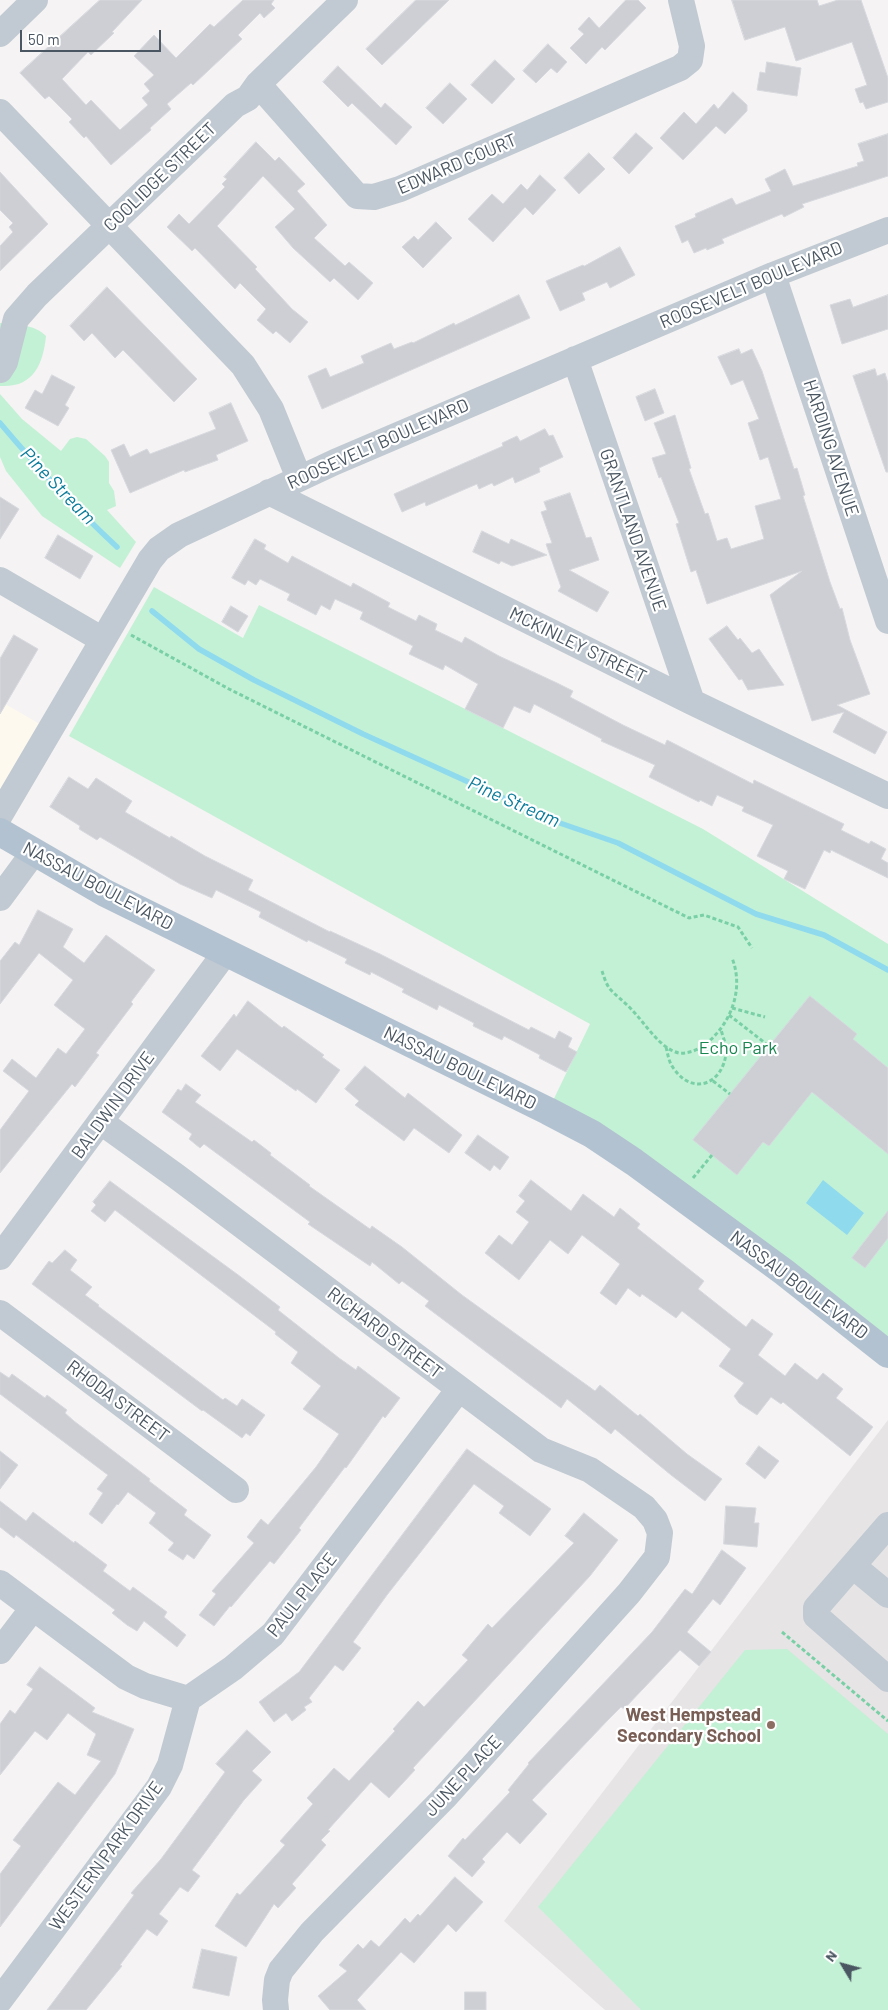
<!DOCTYPE html>
<style>
body{margin:0}
#map{position:relative;width:888px;height:2010px;overflow:hidden;background:#f5f3f3;font-family:Barlow,sans-serif}
canvas{display:block}
.north{position:absolute;left:818px;top:1940px;width:50px;height:50px;-webkit-text-stroke:4px #fff;paint-order:stroke;rotate:307deg;font-size:14px;font-weight:700;line-height:20px;text-align:center;color:#4a5661}
.north::after{content:'';display:block;margin:auto;width:18px;height:22px;background:#4a5661;clip-path:polygon(50% 0,100% 100%,50% 72%,0 100%)}
.scale{position:absolute;left:20px;top:30px;width:141px;height:22px;box-sizing:border-box;border:2px solid #4a5661;border-top:0;padding-left:6px;font-size:15px;line-height:18px;white-space:nowrap;color:#4a5661;-webkit-text-stroke:4px #fff;paint-order:stroke}
</style>
<div id="map">
<canvas width="888" height="2010"></canvas>
<div class="north">N</div>
<div class="scale">50 m</div>
</div>
<script>
const ctx = document.querySelector('canvas').getContext('2d');
ctx.lineJoin = 'round';
function fillPath(path, color) { ctx.fillStyle = color; ctx.fill(path, 'evenodd'); }
function trace(path, color, width, dash) { ctx.strokeStyle = color; ctx.lineWidth = width; ctx.lineCap = dash ? 'butt' : 'round'; ctx.setLineDash(dash || []); ctx.stroke(path); }
function label(font, color, halo, rows, align = 'center') {
  ctx.font = font + ' Barlow,sans-serif'; ctx.lineWidth = 4.5; ctx.setLineDash([]); ctx.textBaseline = 'middle'; ctx.strokeStyle = halo; ctx.fillStyle = color; for (const [text, x, y, turn = 0] of rows) {
    ctx.save(); ctx.translate(x, y); ctx.rotate((+turn || 0) * Math.PI / 180); ctx.textAlign = isNaN(turn) ? turn : align; if (halo) ctx.strokeText(text, 0, 0); ctx.fillText(text, 0, 0); ctx.restore();
  }
}
fillPath(new Path2D(`
 M0 701 45 727 0 806Z`), '#fdf9ef');
fillPath(new Path2D(`
 M888 1420V2010H605L504 1921Z`), '#e6e4e5');
fillPath(new Path2D(`
 M0 323C17 326 33 323 46 336 43 365 33 388 0 386Z
 M0 394 22 419 61 451 70 439 77 437 86 439 105 456 109 462V483L114 491 116 506 107 510 136 542 120 568 42 516 6 471 0 457Z
 M154 587 243 638 259 605 703 829 888 944V1354L548 1111 590 1024 69 736Z
 M787 1649 888 1734V2010H641L538 1907 745 1650Z`), '#c3f1d5');
fillPath(new Path2D(`
 M823 1180 864 1213 847 1235 806 1203Z`), '#90daee');
trace(new Path2D(`
 M0 423C37 467 75 508 117 547
 M152 611 199 649 254 680 363 734 554 821 618 843 756 914 824 935 888 970`), '#90daee', 5.5);
const building = new Path2D(`
 M100 0H142L112 32 114 33 91 55 88 52 62 79 86 105 91 100 120 130 148 105 142 98 150 91 144 84 154 75 134 56 154 35 176 58 210 24 214 27 243 0H274L271 4 275 8 264 18 260 13 238 35 242 39 193 85 191 83 167 104 171 109 150 128 151 130 111 165 86 136 84 138 69 122 72 119 49 96 45 99 20 73Z
 M416 0H449L382 65 366 49Z
 M626 0H638L646 8 605 50 602 47 586 64 570 48 584 34 578 29 589 17 599 28Z
 M732 0H817L819 6 838 0H861L888 78V102L866 109 863 102 860 103 855 89 867 85 852 42 796 61 785 27 745 40Z
 M548 44 567 62 557 73 551 68 536 83 523 71Z
 M495 60 515 79 492 104 471 85Z
 M767 62 801 68 797 96 757 90 760 72 765 73Z
 M338 66 381 108 385 103 412 127 396 145 352 103 348 107 323 82Z
 M450 83 467 99 443 124 426 108Z
 M733 92 747 105V111L725 134 716 126 683 160 660 138 684 112 696 124 714 104 718 109Z
 M636 133 653 148 629 174 613 158Z
 M888 134V176L802 204 804 207 784 217 782 214 722 239 724 243 707 250 706 248 694 253 688 240 682 243 675 226 696 217 695 214 732 198 736 205 771 191 765 179 785 169 793 186 858 166 857 163 864 161 858 144Z
 M256 142 275 161 279 157 305 184 297 191 327 225 314 238 345 266 349 262 373 283 358 300 334 278 330 282 293 248 275 227 295 209 263 176 217 226 257 267 255 269 292 309 308 322 290 343 276 331 273 334 257 320 266 309 240 283 235 289 195 248 192 251 167 227 179 214 189 224 225 187 222 184 227 179 224 177Z
 M589 153 605 169 579 194 564 178Z
 M0 172 48 224 0 271V246L13 232 9 227 13 223 0 210Z
 M540 175 556 190 533 215 525 207 493 242 468 219 492 194 503 204 521 184 527 190Z
 M436 222 452 238 423 268 402 247 414 236 418 240Z
 M620 247 635 275 610 288 607 282 582 293 585 300 560 311 546 281 583 265 584 266Z
 M107 287 197 379 174 402 126 353 123 350 115 358 92 333 84 341 70 326Z
 M519 295 530 318 322 409 308 376 326 368 330 377 364 363 361 356 391 343 394 349 412 342 413 343 454 323 455 325Z
 M888 295V329L842 344 830 305 850 299 853 307Z
 M739 349 741 354 752 349 762 371 794 469 797 468 805 495 803 496 830 582 840 609 842 608 850 640 870 694 837 705 887 732 875 754 833 732 844 712 812 721 770 595 802 571 707 604 696 570 691 572 676 524 679 523 661 477 659 478 652 458 666 454 654 423 675 415 691 468 689 469 705 514 708 513 717 541 727 538 731 549 764 539 755 506 781 499 768 457 760 460 748 423 759 419 743 380 731 385 718 357Z
 M875 369 877 376 885 373 888 383V472H886L853 376Z
 M52 375 75 387 65 405 69 408 58 426 25 408 35 390 42 394Z
 M655 389 664 413 645 421 636 397Z
 M231 403 248 441 216 455 218 460 185 472 184 470 130 493 111 450 124 444 130 457 147 449 150 454 216 429 209 413Z
 M545 429 549 436 553 435 563 457 539 468 540 472 515 483 513 477 494 486 492 483 479 489 477 484 426 506 425 502 402 512 394 494 503 446 502 443 517 436 520 441Z
 M570 493 586 538 591 537 599 560 569 570 609 592 597 612 558 591 561 587 546 544 552 543 541 512 547 510 544 502Z
 M0 497 19 509 0 539Z
 M482 531 509 544 511 539 547 555 512 566 501 561 499 564 473 552Z
 M58 535 93 556 80 579 45 558Z
 M255 539 266 545 264 549 288 563 292 556 351 587 353 583 390 603 388 607 416 621 419 615 437 624 435 630 462 643 465 637 499 656 557 683 573 691 570 697 623 725 665 745 667 740 753 784 754 780 844 824 841 830 869 844 871 841 886 849 881 859 888 863V878L831 850 830 853 824 850 805 889 784 879 788 871 757 856 773 825 742 811 744 807 717 795 712 806 700 800 699 802 649 777 655 765 601 741 602 739 534 704 530 713 514 706 503 728 465 709 478 684 445 665 443 670 409 654 413 646 360 619 363 612 335 599 330 610 321 605 316 615 287 600 290 594 260 579 256 585 248 580 245 585 232 578Z
 M231 606 248 616 238 632 222 622Z
 M727 626 738 640 740 638 752 653 759 649 784 685 748 690 742 679 739 680 709 639Z
 M14 635 38 649 0 714V659Z
 M69 777 88 789 96 778 132 801 125 812 170 838 171 836 205 856 253 880 248 890 330 932V931L380 954 529 1030 531 1027 555 1039 559 1031 572 1038 568 1047 577 1052 566 1072 539 1058 540 1055 504 1036 502 1040 473 1026 474 1023 439 1005 437 1010 402 992 404 989 371 972 370 975 345 963 347 959 308 940 307 942 259 917 261 912 216 890 212 898 180 884 100 837 97 840 79 829 80 826 50 807Z
 M38 910 73 929 63 947 84 963 106 935 155 970 131 1002 133 1004 96 1053 99 1055 75 1087 72 1084 0 1173V1130L29 1091 3 1071 12 1059 36 1078 58 1048 66 1054 85 1029 54 1005 73 980 39 953 0 1004V961L15 942 19 945Z
 M810 996 857 1034 853 1039 888 1068V1154L812 1092 769 1146 763 1142 737 1175 693 1140Z
 M248 1001 282 1028 284 1026 324 1055 322 1057 340 1070 316 1103 297 1089 296 1091 237 1049 220 1071 201 1056 234 1014 236 1017Z
 M365 1066 405 1098 408 1093 462 1135 449 1153 414 1128 404 1141 355 1105 359 1101 345 1089Z
 M186 1084 201 1095 195 1102 252 1142 254 1140 271 1153 270 1155 310 1185 309 1186 370 1229 372 1226 402 1247 462 1295 595 1391 600 1385 638 1416 640 1414 687 1454 722 1479 705 1501 671 1475 615 1429 611 1434 567 1399 561 1408 425 1306 429 1301 402 1281 399 1284 372 1262 370 1266 308 1224 310 1222 204 1144 200 1148 189 1139 192 1134 162 1112 178 1089 181 1091Z
 M478 1135 509 1157 500 1170 494 1165 490 1171 465 1153Z
 M531 1180 571 1211 583 1194 614 1217 620 1208 640 1224 637 1228 704 1281 698 1289 746 1327 752 1319 773 1334 758 1355 785 1376 795 1363 817 1380 823 1373 843 1389 836 1398 873 1427 850 1456 783 1402 781 1404 771 1397 757 1415 739 1403 734 1396 744 1383 719 1366 731 1349 682 1311 676 1318 642 1294 640 1297 628 1288 616 1305 600 1293 620 1264 582 1235 568 1254 550 1240 519 1280 485 1253 499 1235 512 1245 529 1222 516 1212 525 1201 519 1196Z
 M110 1181 241 1277 280 1307 278 1310 339 1358 356 1370 358 1366 400 1398 385 1418 383 1416 346 1468 345 1467 299 1528 301 1530 274 1564 270 1561 231 1607 230 1606 214 1626 199 1615 216 1594 212 1591 254 1543 247 1537 261 1519 268 1525 316 1467 339 1434 303 1409 321 1386 291 1363 298 1352 275 1334 276 1332 115 1210 105 1222 91 1211 96 1205 93 1202Z
 M888 1211V1238L865 1268 852 1258Z
 M65 1250 77 1260 70 1270 92 1287 85 1295 99 1305 98 1306 223 1400 225 1398 237 1406 242 1399 265 1415 250 1436 246 1433 242 1438 203 1410 202 1411 32 1284 49 1261 52 1263Z
 M0 1372 9 1378 12 1374 45 1398 47 1395 67 1410 65 1413 74 1421 150 1479 149 1481 187 1510 184 1515 211 1535 194 1559 187 1554 183 1560 168 1550 174 1543 149 1523 156 1513 128 1492 118 1505 117 1504 102 1524 89 1514 103 1493 97 1489 108 1475 0 1394Z
 M759 1446 779 1461 765 1479 746 1464Z
 M467 1449 551 1509 530 1536 499 1513 504 1506 474 1484 387 1595 353 1642 361 1648 343 1671 335 1665 309 1698 312 1702 304 1707 306 1710 292 1721 286 1713 274 1722 259 1702 299 1672Z
 M0 1451 18 1465 0 1489Z
 M0 1501 26 1521 33 1512 74 1543 75 1541 107 1565 103 1571 130 1591 133 1587 167 1612 164 1617 186 1635 177 1647 144 1621 137 1631 127 1625 112 1613 115 1610 16 1535 14 1538 0 1527Z
 M726 1506 756 1508 754 1523H759L757 1547 724 1544Z
 M584 1513 618 1540 590 1576 413 1768 415 1770 389 1798 371 1782 328 1830 330 1831 321 1840 326 1845 292 1884 296 1888 278 1908 274 1904 246 1947 215 1926 237 1893 240 1895 285 1845 280 1841 313 1804 307 1798 334 1768 349 1781 395 1731 393 1729 418 1701 424 1707 468 1660 462 1655 488 1624 492 1628 574 1543 565 1536Z
 M722 1550 746 1568 720 1605 713 1599 687 1632 711 1652 699 1666 680 1650 624 1709 621 1707 608 1720 532 1800 547 1814 520 1844 507 1832 482 1859 485 1862 472 1877 448 1856 463 1838 465 1840 510 1792 508 1790 529 1764 528 1763 652 1632 685 1589 692 1594Z
 M40 1667 95 1708 92 1712 134 1729 115 1774 0 1927V1874L21 1846 13 1840 58 1782 75 1795 101 1761 87 1755 96 1734 68 1713 47 1740 35 1731 0 1775V1724L10 1710 15 1714 33 1689 27 1685Z
 M247 1730 271 1752 252 1771 262 1780 244 1800 192 1870 200 1876 188 1892 180 1887 159 1914 168 1921 157 1936 147 1929 120 1965 122 1966 86 2010H47L134 1895 131 1893 161 1859 214 1787 225 1772 216 1764Z
 M455 1877 483 1902 456 1932 448 1924 414 1963 401 1952 357 2000 366 2010H330L318 1996 347 1971 339 1965 358 1944 363 1949 371 1940 379 1947 405 1918 410 1923 418 1914 420 1916Z
 M202 1949 237 1957 229 1996 193 1988Z
 M465 1992H486V2010H465Z`);
fillPath(building, '#cdcfd5');
trace(building, '#d7d9de', 1);
trace(new Path2D(`
 M131 635 229 689 689 918 704 915 738 927 752 948
 M602 971C604 977 606 984 610 989 616 996 625 1002 632 1010 645 1023 660 1049 679 1053 689 1054 700 1049 707 1043 732 1022 744 988 732 958
 M732 1008 765 1017
 M729 1015 769 1046
 M666 1047C668 1055 669 1063 674 1069 693 1096 723 1084 726 1053 727 1046 723 1037 721 1030
 M713 1081 730 1094
 M693 1178 712 1155
 M782 1632 888 1721`), '#7ad0a6', 3, [4, 2.5]);
trace(new Path2D(`
 M0 34 35 0
 M258 84 357 196 374 197 400 189 680 68 690 60 692 46 681 0
 M0 112 243 365 271 409 299 478
 M773 275 888 621
 M575 359 692 702
 M0 370 5 362 16 319 37 295 235 105 248 98 258 84 345 0
 M269 492 692 702 888 796
 M0 580 103 640
 M0 815 150 560 159 549 179 535 335 462 773 275 888 230
 M0 898 34 852
 M101 1122 176 1176 541 1450 590 1470 644 1507 655 1520 660 1533 657 1557 629 1593 444 1798 312 1932 281 1970 277 1980 275 2000 276 2010
 M0 1257 225 953
 M0 1313 236 1490
 M888 1525 816 1608V1616L888 1679
 M853 1566 888 1595
 M0 1583 126 1677 145 1686 188 1699 233 1668 273 1634 459 1389
 M0 1651 33 1608
 M0 2000 159 1787 170 1765 188 1699`), '#c1cad2', 26);
trace(new Path2D(`
 M0 832 105 893 548 1111 592 1134 634 1162 784 1272 888 1354`), '#b3c2d1', 28);
for (const [x, y, r, color] of [
 [771,1725,5,"#8d6e63"]
]) { const dot = new Path2D(); dot.arc(x, y, r, 0, 2 * Math.PI); ctx.fillStyle = color; ctx.fill(dot); trace(dot, '#fff', 2); }
label('18px', '#4a5661', '#fff', [
 ["EDWARD COURT",457,164,-23],
 ["COOLIDGE STREET",160,177,-44],
 ["ROOSEVELT BOULEVARD",751,285,-23],
 ["ROOSEVELT BOULEVARD",378,444,-24],
 ["HARDING AVENUE",831,448,72],
 ["GRANTLAND AVENUE",633,530,71],
 ["MCKINLEY STREET",578,645,26],
 ["NASSAU BOULEVARD",98,886,28],
 ["NASSAU BOULEVARD",460,1068,26],
 ["BALDWIN DRIVE",113,1105,-54],
 ["NASSAU BOULEVARD",799,1285,37],
 ["RICHARD STREET",385,1333,37],
 ["RHODA STREET",118,1401,37],
 ["PAUL PLACE",302,1595,-52],
 ["JUNE PLACE",463,1776,-47],
 ["WESTERN PARK DRIVE",106,1856,-54]
]);
label('18px', '#17864f', '#fff', [
 ["Echo Park",738,1048]
]);
label('bold 18px', '#785e54', '#fff', [
 ["West Hempstead",761,1715],
 ["Secondary School",761,1736]
], 'right');
label('italic 19px', '#0c7c9b', '#fff', [
 ["Pine Stream",58,486,46],
 ["Pine Stream",514,802,24]
]);
</script>
